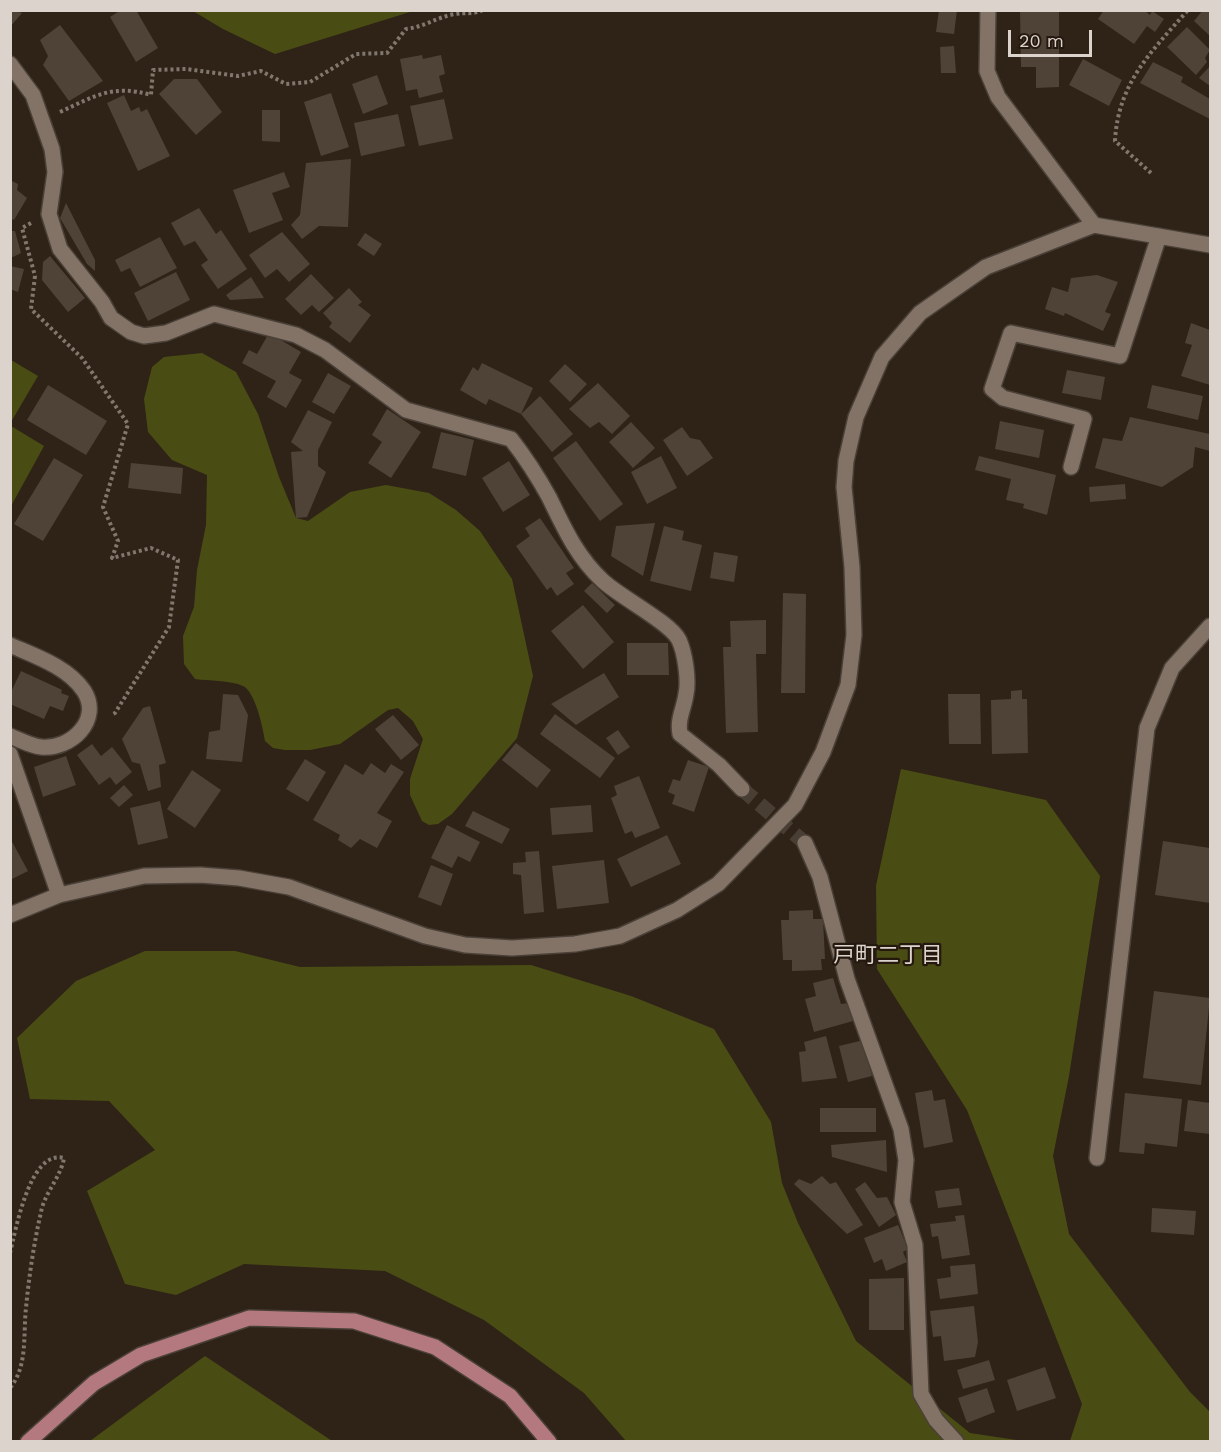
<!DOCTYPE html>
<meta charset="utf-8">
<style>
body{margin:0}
#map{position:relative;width:1221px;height:1452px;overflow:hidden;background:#2f2318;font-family:"Work Sans",sans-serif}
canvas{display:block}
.frame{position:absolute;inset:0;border:12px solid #dcd4cc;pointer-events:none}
.scale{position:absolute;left:1008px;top:30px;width:84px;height:27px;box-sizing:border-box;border:3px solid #dcd4cc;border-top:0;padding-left:8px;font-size:18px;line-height:21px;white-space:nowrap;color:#dcd4cc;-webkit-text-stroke:4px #25190f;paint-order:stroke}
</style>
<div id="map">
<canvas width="1221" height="1452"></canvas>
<div class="frame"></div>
<div class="scale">20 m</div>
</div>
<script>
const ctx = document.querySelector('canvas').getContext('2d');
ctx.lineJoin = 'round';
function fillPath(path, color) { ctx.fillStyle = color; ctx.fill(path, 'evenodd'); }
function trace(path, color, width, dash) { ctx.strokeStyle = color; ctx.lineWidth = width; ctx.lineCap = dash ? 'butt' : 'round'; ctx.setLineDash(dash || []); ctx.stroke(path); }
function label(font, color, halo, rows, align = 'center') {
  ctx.font = font + ' "Work Sans","Noto Sans JP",sans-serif'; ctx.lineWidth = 4.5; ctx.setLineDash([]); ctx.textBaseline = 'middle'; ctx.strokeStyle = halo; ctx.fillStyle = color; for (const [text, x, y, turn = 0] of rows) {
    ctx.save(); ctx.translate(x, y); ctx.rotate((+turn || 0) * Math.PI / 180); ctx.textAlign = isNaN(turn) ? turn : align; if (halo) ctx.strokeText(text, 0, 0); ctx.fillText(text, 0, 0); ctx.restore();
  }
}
fillPath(new Path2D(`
 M193 11H413L275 54 223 29Z
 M202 353 236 372 258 414 279 477 296 518 308 521 350 492 386 485 429 493 456 510 480 531 512 579 533 676 517 738 452 814 438 824 429 825 422 821 410 795V779L423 739 413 721 398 708 388 710 340 744 310 750H285L273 748 265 741C263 728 255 691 243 686 230 680 209 681 195 679L184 664 183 636 194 607 197 570 206 525 207 475 172 460 148 432 144 399 152 367 164 357Z
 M11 360 38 376 11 422Z
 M11 426 44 446 11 506Z
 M901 769 1046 800 1100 876 1069 1076 1053 1156 1069 1234 1190 1392 1210 1412V1441H1070L1082 1404 967 1110 877 969 876 886Z
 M145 951H235L300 967 531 965 631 996 714 1029 771 1122 782 1183 798 1223 856 1341 970 1433 1023 1441H626L584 1393 484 1320 385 1271 244 1264 176 1295 125 1284 87 1191 155 1150 109 1101 30 1099 17 1038 76 981Z
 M205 1356 332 1441H90Z`), '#4a4d13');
fillPath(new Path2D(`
 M12 10 22 13 10 27V12Z
 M121 10H136L158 48 136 62 110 17Z
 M939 10H957L954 34 936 32Z
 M1020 10 1059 11V87L1036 88V67H1021Z
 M1104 10H1144L1150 15 1152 11 1164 19 1155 32 1147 26 1134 44 1098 19Z
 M1203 10H1210V36L1194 21Z
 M60 25 103 81 69 101 43 65 48 56 40 40Z
 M1187 27 1210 50 1205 58 1207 62 1196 75 1167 47Z
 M954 46 956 73H941L940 47Z
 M422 55 423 59 441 55 445 74 439 76 443 92 419 98 417 89 406 91 400 59Z
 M1083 59 1122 80 1109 106 1069 85Z
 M1153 62 1183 77 1181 82 1210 99V119L1140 83Z
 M1210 66V86L1199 78Z
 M377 75 388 104 363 114 352 84Z
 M174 79H197L222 112 196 135 159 94Z
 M331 93 349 147 321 156 304 102Z
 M124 95 131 111 139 107 141 112 147 109 170 156 138 171 107 103Z
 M444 99 453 139 419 146 410 106Z
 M262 110H280V142L262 141Z
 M398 114 405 146 361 156 354 123Z
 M351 159 348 227 319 226 302 239 291 225 300 215 306 163Z
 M284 172 290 187 272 193 283 220 249 233 233 190Z
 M10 180 18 184 17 190 27 198 14 220 10 218Z
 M66 203 95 260V271L87 264 60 218Z
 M199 208 216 234 221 230 247 269 218 289 201 265 208 260 195 241 184 246 171 223Z
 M10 231H15L21 253 13 257 10 256Z
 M282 232 310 264 289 282 277 269 265 278 249 255Z
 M365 233 382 244 374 256 357 245Z
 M160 237 177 268 140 287 130 268 121 272 115 260Z
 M50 256 85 298 68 312 42 280 43 262Z
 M10 266 24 269 18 292 10 289Z
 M176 272 190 300 148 321 134 293Z
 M311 274 334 298 319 312 312 305 301 315 285 299Z
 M1097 275 1118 282 1105 312 1111 314 1103 331 1065 313 1064 316 1045 309 1052 287 1068 292 1071 278Z
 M251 277 264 298 230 300 226 295Z
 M349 288 362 302 358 305 371 315 350 343 329 327 332 323 323 313Z
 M1191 323 1210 330V385L1181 376 1192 345 1185 343Z
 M269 333 301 352 289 373 302 380 286 408 267 397 276 381 242 363 249 350 257 354Z
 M482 363 533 388 521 414 540 396 573 434 552 452 521 414 489 399 486 405 460 390 473 367 478 371Z
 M565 364 587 384 570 402 549 381Z
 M1067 370 1105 377 1101 400 1062 393Z
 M328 373 351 386 334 414 312 402Z
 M598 383 630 416 612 434 599 422 590 428 569 409Z
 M48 385 107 421 86 455 27 420Z
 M1152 385 1203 396 1198 420 1147 408Z
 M387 409 421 432 391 478 368 463 382 442 372 435Z
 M308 410 332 422 318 450V466L326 472 307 517 296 518 291 452 303 451 291 442Z
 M1130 417 1210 434V451L1195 447 1193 467 1162 487 1095 468 1103 438 1122 441Z
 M1000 421 1044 430 1039 458 995 449Z
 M631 422 655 448 633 468 609 442Z
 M682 427 690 438 700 440 713 458 687 476 663 440Z
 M441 432 474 440 466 476 432 468Z
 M576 441 623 504 600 521 553 458Z
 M661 456 677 488 647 504 631 472Z
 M979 456 1056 475 1047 515 1023 508 1024 504 1006 500 1011 479 975 470Z
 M54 458 83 475 43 541 14 524Z
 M509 461 530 495 503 512 482 478Z
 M131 463 183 468 181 494 128 488Z
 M1125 484 1126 499 1090 502 1089 487Z
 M540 518 574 568 566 573 574 584 557 596 551 587 547 590 516 546 530 536 525 528Z
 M655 523 643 576 611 556 616 526Z
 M664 526 684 531 682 540 702 545 691 591 650 581Z
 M714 552 738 556 734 582 710 578Z
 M592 583 615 605 607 613 584 591Z
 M783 593 806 594 805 693H781Z
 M583 605 614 642 583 669 551 631Z
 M766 620V654H756L758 732 726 733 723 647H731L730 621Z
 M627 643H668L669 675H627Z
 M21 671 58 688 62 690 61 693 69 696 63 711 50 706 44 719 10 704V694Z
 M604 673 619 697 576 725 551 704Z
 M1022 690V699H1027L1028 753 992 754 991 700 1011 699V691Z
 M223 694 238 695 248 715 242 762 206 759 209 732 220 730Z
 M948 694H980L981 744H949Z
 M150 706 166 763 159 765 161 787 148 791 140 764 132 762 122 739 143 708Z
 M555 714 615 758 600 778 540 734Z
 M393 715 419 745 401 760 375 729Z
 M618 730 630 747 618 755 606 738Z
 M516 743 551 770 537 788 502 760Z
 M92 744 101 756 112 747 132 772 116 785 110 777 99 785 77 755Z
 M66 756 76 785 43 797 34 767Z
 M305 759 326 772 308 802 286 789Z
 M688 760 709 767 694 812 672 804 675 795 668 792 673 779 680 781Z
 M371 763 385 773 391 764 404 772 377 813 392 821 377 848 360 839 351 848 338 840 340 835 313 820 345 764 363 775Z
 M192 770 221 790 195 828 167 809Z
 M639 776 660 828 635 838 632 831 625 834 611 798 617 795 614 786Z
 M124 785 133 795 119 807 110 798Z
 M160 801 168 838 138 845 130 808Z
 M591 805 593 832 552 835 550 808Z
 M473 811 510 829 502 844 465 826Z
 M447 825 480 842 470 862 458 856 452 868 431 858Z
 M667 835 681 864 631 887 617 859Z
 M10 838 28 871 10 880Z
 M1163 841 1210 848V903L1155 895Z
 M539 851 544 912 524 914 521 875 513 874V863L526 862 525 852Z
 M604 860 609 903 557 909 552 866Z
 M431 865 453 874 441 906 418 897Z
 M813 910V919H823L825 959H821L822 970 792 971V960H783L781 920H789V911Z
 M833 978 841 1004 849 1003 853 1021 814 1032 805 999 816 996 813 983Z
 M1154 991 1210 998 1201 1085 1143 1078Z
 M826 1036 837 1078 802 1082 799 1052 806 1051 804 1042Z
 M864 1040 872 1076 848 1082 839 1046Z
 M932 1090 934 1101 945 1099 953 1142 924 1148 915 1093Z
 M1125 1093 1182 1099 1177 1147 1145 1143 1144 1154 1119 1152Z
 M1188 1100 1210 1103V1134L1184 1131Z
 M820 1108H876V1132H820Z
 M886 1140 887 1172 832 1157 831 1145Z
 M822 1176 830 1184 836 1182 863 1225 847 1234 794 1184 799 1179 811 1184Z
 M865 1182 877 1198 887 1197 896 1215 879 1227 855 1189Z
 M959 1188 962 1205 938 1208 935 1191Z
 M1152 1208 1196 1211 1194 1235 1151 1232Z
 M964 1215 970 1255 942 1259 938 1236 932 1237 930 1224 956 1221 955 1216Z
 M898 1225 908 1249 903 1252 907 1262 886 1271 882 1259 874 1263 864 1238Z
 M975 1264 978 1294 940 1299 937 1279 951 1277 950 1266Z
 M904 1278V1330H869V1279Z
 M974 1306 978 1342 975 1357 944 1361 941 1336 933 1337 930 1311Z
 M989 1360 995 1380 963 1389 957 1370Z
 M1045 1367 1056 1398 1017 1411 1007 1380Z
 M987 1388 995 1412 967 1423 958 1398Z`), '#4f4236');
trace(new Path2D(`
 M742 789 805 843`), '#493e33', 15, [15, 8]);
const minor = new Path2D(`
 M988 10 987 71 998 97 1094 225
 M10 64 33 95 52 149 55 172 49 214 60 249 102 302 111 318 131 332 144 336 166 333 214 314 296 335 325 350 406 410 511 439C525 457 538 477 549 497 564 528 577 557 603 581 620 597 671 623 679 640 685 653 689 680 686 694 684 709 677 719 680 734L719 765 742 789
 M1071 467 1084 419 1003 398 992 389 1011 333 1120 356 1159 236
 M10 645C35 656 68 667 84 691 102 720 71 750 41 747 31 746 20 740 10 736
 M10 754 59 895
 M805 843 820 877 847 979 901 1129 906 1160 902 1202 915 1245 921 1394 936 1420 956 1442
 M10 915 59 895 144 876 200 875 239 878 289 887 425 936 465 945 512 948 575 944 620 936 677 910 718 884 795 805 823 752 848 685 854 635 852 567 844 487 846 461 856 417 882 357 920 313 986 267 1094 225 1210 245
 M1097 1158 1147 728 1172 668 1210 626`);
const major = new Path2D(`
 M28 1442 94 1383 141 1355 249 1318 354 1321 435 1347 510 1396 549 1442`);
trace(minor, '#4a4037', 18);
trace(major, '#4a4037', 18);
trace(new Path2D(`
 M60 112C95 96 112 84 151 95L153 70 186 69 238 76 261 71 286 84 310 82 356 54 387 53 406 29C424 27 437 17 455 14 465 12 473 15 483 10
 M1151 173 1115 141C1118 83 1151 52 1188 10
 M31 223 22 228 35 276 31 309 82 358 128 424 103 507 118 541 112 558 151 548 178 560 169 627 115 713 111 715
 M10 1253C16 1229 30 1149 64 1158 61 1177 45 1192 41 1212 34 1243 29 1276 26 1308 23 1335 28 1366 10 1388`), '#81776d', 4, [3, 3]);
trace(minor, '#827366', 15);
trace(major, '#b3797e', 15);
label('22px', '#dcd4cc', '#25190f', [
 ["戸町二丁目",888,956]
]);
</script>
